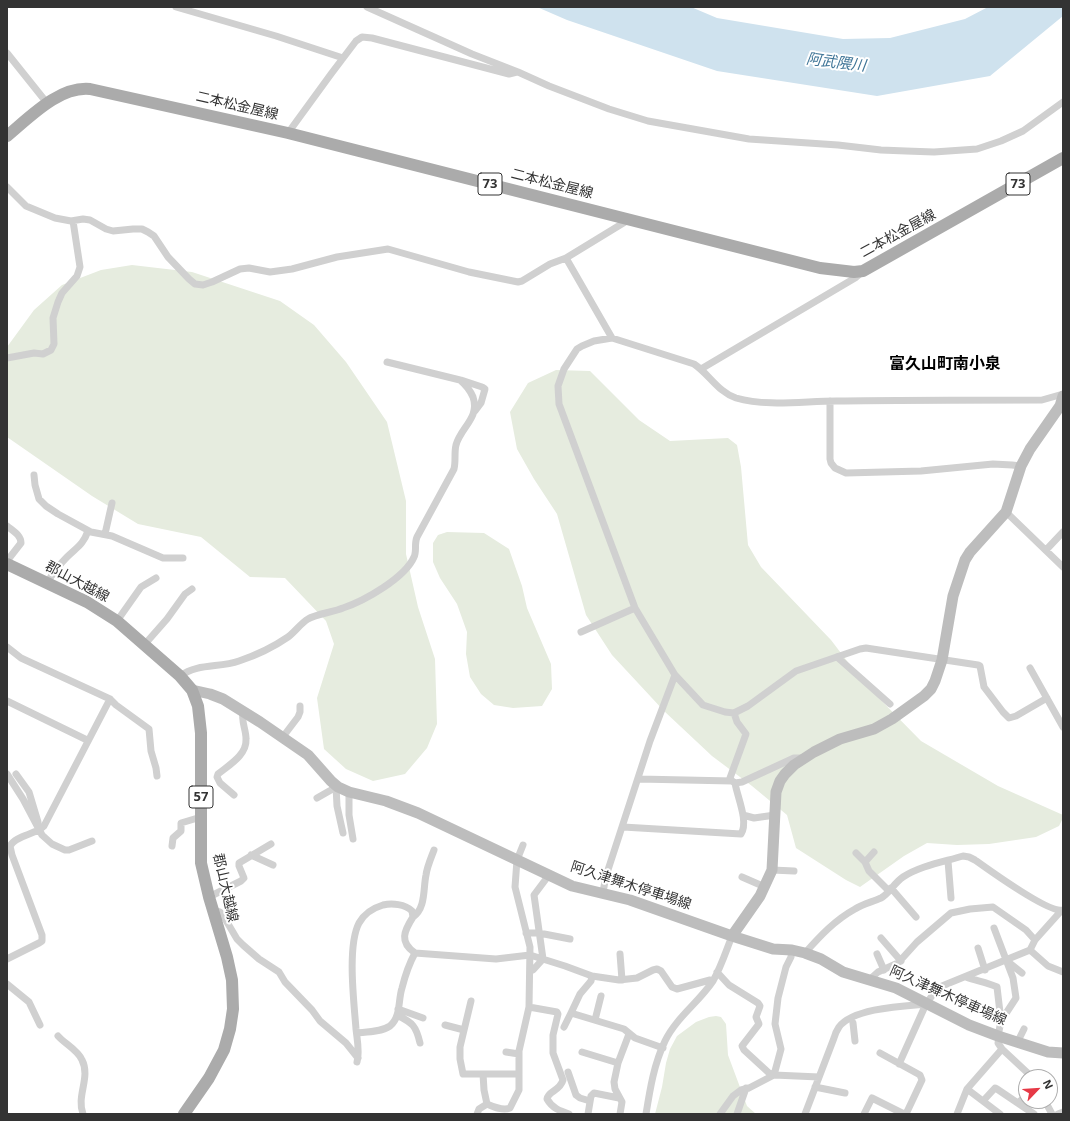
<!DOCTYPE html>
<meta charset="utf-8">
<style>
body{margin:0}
#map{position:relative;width:1070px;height:1121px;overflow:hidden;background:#fff;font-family:"Noto Sans",sans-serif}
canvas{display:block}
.frame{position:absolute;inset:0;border:8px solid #333;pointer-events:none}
.north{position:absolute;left:1018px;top:1069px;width:40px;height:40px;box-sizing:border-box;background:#fff;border:1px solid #adadad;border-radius:50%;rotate:65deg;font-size:11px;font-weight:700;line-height:16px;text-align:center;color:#333}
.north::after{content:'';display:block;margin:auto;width:14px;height:18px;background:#e63946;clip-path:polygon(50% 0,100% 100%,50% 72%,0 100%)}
</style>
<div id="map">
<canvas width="1070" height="1121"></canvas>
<div class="frame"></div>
<div class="north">N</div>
</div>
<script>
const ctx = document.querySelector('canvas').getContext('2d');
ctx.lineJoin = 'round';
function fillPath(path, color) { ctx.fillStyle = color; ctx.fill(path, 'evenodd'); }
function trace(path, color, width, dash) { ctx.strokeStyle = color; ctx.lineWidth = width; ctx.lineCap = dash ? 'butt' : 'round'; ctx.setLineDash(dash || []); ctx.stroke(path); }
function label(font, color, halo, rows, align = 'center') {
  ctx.font = font + ' "Noto Sans","Noto Sans JP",sans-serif'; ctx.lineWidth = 4; ctx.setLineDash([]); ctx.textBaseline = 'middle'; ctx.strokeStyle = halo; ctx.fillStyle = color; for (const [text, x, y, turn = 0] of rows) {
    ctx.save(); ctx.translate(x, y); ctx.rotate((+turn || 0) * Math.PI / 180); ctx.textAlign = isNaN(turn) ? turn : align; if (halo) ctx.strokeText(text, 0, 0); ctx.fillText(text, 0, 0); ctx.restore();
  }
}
fillPath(new Path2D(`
 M132 265 192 272 280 301 314 325 346 362 387 422 406 501V554L418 607 435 659 437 724 427 748 405 774 373 781 346 769 324 749 317 698 334 644 326 621 285 578 250 577 201 537 138 524 92 496 7 437V347L34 310 62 285 101 270Z
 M556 370 590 371 639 420 670 441 728 438 737 445 741 467 748 545 761 567 831 640 863 682 921 741 998 786 1063 815V818L1059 826 1036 837 989 844 957 845 927 843 904 856 860 887 846 880 796 848 787 815 752 786 712 756 664 711 612 655 586 615 557 514 534 479 517 449 510 412 528 383Z
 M447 532 484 533 509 549 522 586 527 608 551 664 552 689 542 706 513 708 494 705 481 694 470 677 466 654 467 632 457 604 440 578 433 562V543L438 535Z
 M716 1016 721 1017 726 1024 728 1055 747 1106 756 1114H655L662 1087 666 1063 670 1049 677 1036 696 1022 709 1017Z`), '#e6ecdf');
fillPath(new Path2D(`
 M537 7H691L717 18 843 39 890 38 965 19 988 7H1063V16L990 76 877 96 717 71 567 20Z`), '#cfe2ee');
trace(new Path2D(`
 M176 7 276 36 343 58
 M367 7 472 54 518 72 549 86 609 109 648 121 749 139 838 145 881 150 906 151 934 152 977 149 1001 141 1023 131 1063 102
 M7 53 47 103
 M288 133 331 74 356 41 362 37 372 38 509 74 517 72
 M7 187 26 206 55 218 71 221 83 219 90 220 106 229 113 231 133 229H142L148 232 154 236 168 257 189 279 195 284 203 285 212 282 240 269 249 268 270 272 292 269 337 257 388 249 469 272 518 282 522 281 550 264 566 258 625 222 627 219
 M566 258 612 338
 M7 358 34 353 43 354 51 350 54 344 53 318 58 302 62 293 77 276 80 267 73 221
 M701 369 855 278 862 272
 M461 380 482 387 485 389 481 403 475 411
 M830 401V459L831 463 835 468 846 473 921 471 993 464 1012 465 1021 466
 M34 475 35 485 39 499 46 506 58 514 91 532 112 536 163 558H183
 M1006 512 1063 567
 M7 526C13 531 21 535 21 543L7 561
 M105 534 112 503
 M1046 550 1063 532
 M47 583C53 573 59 565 67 557 77 547 83 545 88 531
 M117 621 141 587 156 578
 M581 632 635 608
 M145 644 167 619 185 594 192 589
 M7 647 21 658 110 699 44 826C35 835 16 835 10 846L12 855 42 935V941L39 943 7 959
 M837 657 890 704
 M1030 668 1063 727
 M180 676C198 663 219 668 239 661 257 655 272 648 288 637 295 632 301 623 308 619 316 614 334 612 343 608 364 601 405 578 414 557 417 551 414 544 417 537L454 469C456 461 454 453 456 445 461 427 480 418 473 397 470 390 466 385 460 380L387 362
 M1047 698 1016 716 1009 718 1003 712 984 687 980 666 978 665 866 648 860 649 796 671 748 706 734 713 725 712 703 705 675 675 635 608 559 404 558 386 564 369 577 349 582 346 594 341 612 338 694 364C709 374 718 392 736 398 767 407 804 401 836 401 905 400 974 400 1042 400L1063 394
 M110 699 116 705 149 729 151 751 156 768 157 776
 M7 701 87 740
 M282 738 298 717 300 712V706
 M7 774 23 799 42 835 52 844 65 850H69L92 841
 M16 774 29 792 38 822
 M639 779 732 781
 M735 783 742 782 794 758H803
 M336 786 337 806 343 833
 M349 792V815L353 839
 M234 795 220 783 217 777 218 774C229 765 247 755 246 739 246 729 241 722 243 711
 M317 798 331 790 336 786
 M743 815 754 818 775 815
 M623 827 741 834C749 822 737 796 735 783L732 781 730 778 746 734 737 722 734 713
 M523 845 517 860 515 887 530 947 529 1007 557 1012 558 1014 553 1035V1053L563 1080C560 1091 548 1091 547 1099 552 1108 560 1111 569 1114
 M172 846 173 838 181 831V823L201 817
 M856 853 865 862 869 871 889 891
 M251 855 273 865
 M948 861 951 898
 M865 862 874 852
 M772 870 794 871
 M742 877 765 887
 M891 888 916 917
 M603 892 606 876 650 741 675 675
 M209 897 241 881 244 878 239 866V863L271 844
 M214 910 220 912 224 917 237 939 243 945 259 959 279 972 285 982 312 1010 320 1021 346 1043 358 1058
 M413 917C426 908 423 889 426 875 427 867 431 858 434 850
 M994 928 1013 978 1016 998 1001 1021 998 1036
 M526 933H539L570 939
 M881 938 901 961
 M978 948 985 970
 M792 950 791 957 786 967 778 998 775 1024 781 1049 774 1075 819 1077
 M1030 950 1048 966 1063 972
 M805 953C820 936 835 920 855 909 863 904 872 902 881 898 889 894 894 883 903 877 920 866 943 862 963 856L969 857 975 860C989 870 1050 914 1063 910
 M620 954 622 980
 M877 954 884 970
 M1007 961 1022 973
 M530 971 533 970 543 959 534 895 549 875
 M717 972 729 985 758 1003 760 1006 756 1017 759 1024 742 1046 744 1050 769 1073 774 1075 749 1088 741 1090 733 1096 720 1114
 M966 977C976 981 987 982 997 987L1001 1021
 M869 980 878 972 898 963 917 942 951 913 970 909 993 907 1026 930 1035 940
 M7 984 29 1002 40 1025
 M471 1001 460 1047V1059L463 1074H519
 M398 1009 423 1018
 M571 1013 580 994 591 981 592 976
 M397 1015C413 1023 416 1026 420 1043
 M595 1020 601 996
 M853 1023 855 1041
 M445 1025 464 1030
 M564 1027 571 1013 624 1029 635 1038 663 1048
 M357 1033C367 1032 381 1032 390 1026 401 1017 398 1000 402 988 405 976 409 964 415 953
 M58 1036C65 1044 78 1050 82 1060 91 1077 76 1096 83 1114
 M999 1037 998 1043 1002 1049 1032 1077
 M1017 1043 1024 1029
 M506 1052 519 1054
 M582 1052 618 1063
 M357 1062C360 1052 357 1039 356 1029 354 1002 347 946 359 923 364 914 373 908 383 905 392 903 405 904 412 911L413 917C404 931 399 942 415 953L496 959 530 955 565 966 592 976 619 980 637 978 653 970 657 969 661 971 672 987 677 989 710 980 712 981
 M899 1064 926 1004
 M568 1072 576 1095 580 1098 590 1101
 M483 1074 484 1090 487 1104C494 1107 503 1111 510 1108L519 1090V1051L529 1007
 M815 1087 845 1093
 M967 1089 1000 1114
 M983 1101 995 1088 997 1089 1034 1114
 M1045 1101 1052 1114
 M1018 1103 1026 1096
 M477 1114 479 1109 487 1104
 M588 1114 591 1096 594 1093 619 1098
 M620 1114 622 1102 615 1089 614 1082 618 1063 629 1034
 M646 1114C650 1089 654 1064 665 1041 676 1018 699 1002 713 981 721 967 726 951 732 936
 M737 1114 746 1088
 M805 1114 834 1038C835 1034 837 1030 839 1027 853 1008 904 1006 926 1004L934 993 942 986 1030 950 1035 940 1061 911
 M864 1114 872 1098 902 1113 906 1114 922 1080 920 1075 880 1053
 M957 1114 967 1089 1002 1049
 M1058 1114 1063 1112`), '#d0d0d0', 7);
trace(new Path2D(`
 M192 690 210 694 223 699 260 722 308 755 331 781 338 787 349 792 386 801 418 813 572 886 630 900 732 936 773 949 792 950 805 953 821 959 843 972 896 988 969 1025 998 1036 1048 1052 1063 1053
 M732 936 760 896 772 870 776 792 780 781 785 774 794 765 814 752 840 739 874 729 892 719 924 696 931 689 935 681 942 660 953 596 965 560 970 552 1006 512 1021 466 1030 449 1060 406 1063 396`), '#bdbdbd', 11);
trace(new Path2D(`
 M7 136C30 117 59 86 90 89L288 133 820 268 854 272 863 271 1063 158
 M7 564 87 602 117 621 180 676 192 690 198 706 201 733V863L209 897 227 957 232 980 233 1009 230 1029 224 1050 209 1078 184 1114`), '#ababab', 12);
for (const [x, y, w] of [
 [490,184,24],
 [1018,184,24],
 [201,797,24]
]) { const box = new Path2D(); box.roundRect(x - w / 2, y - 11, w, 22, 3); ctx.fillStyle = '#fff'; ctx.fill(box); trace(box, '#333', 1); }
label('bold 13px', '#333', null, [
 ["73",490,184],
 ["73",1018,184],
 ["57",201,797]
]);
label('14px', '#333', '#fff', [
 ["二本松金屋線",237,106,13],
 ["二本松金屋線",552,184,14],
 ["二本松金屋線",898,234,-29],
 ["郡山大越線",77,582,28],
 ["阿久津舞木停車場線",631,886,18],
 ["郡山大越線",225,888,77],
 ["阿久津舞木停車場線",948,996,24]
]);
label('italic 15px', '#3f7597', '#fff', [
 ["阿武隈川",836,63,7]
]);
label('bold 16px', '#000', '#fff', [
 ["富久山町南小泉",945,364]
]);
</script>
